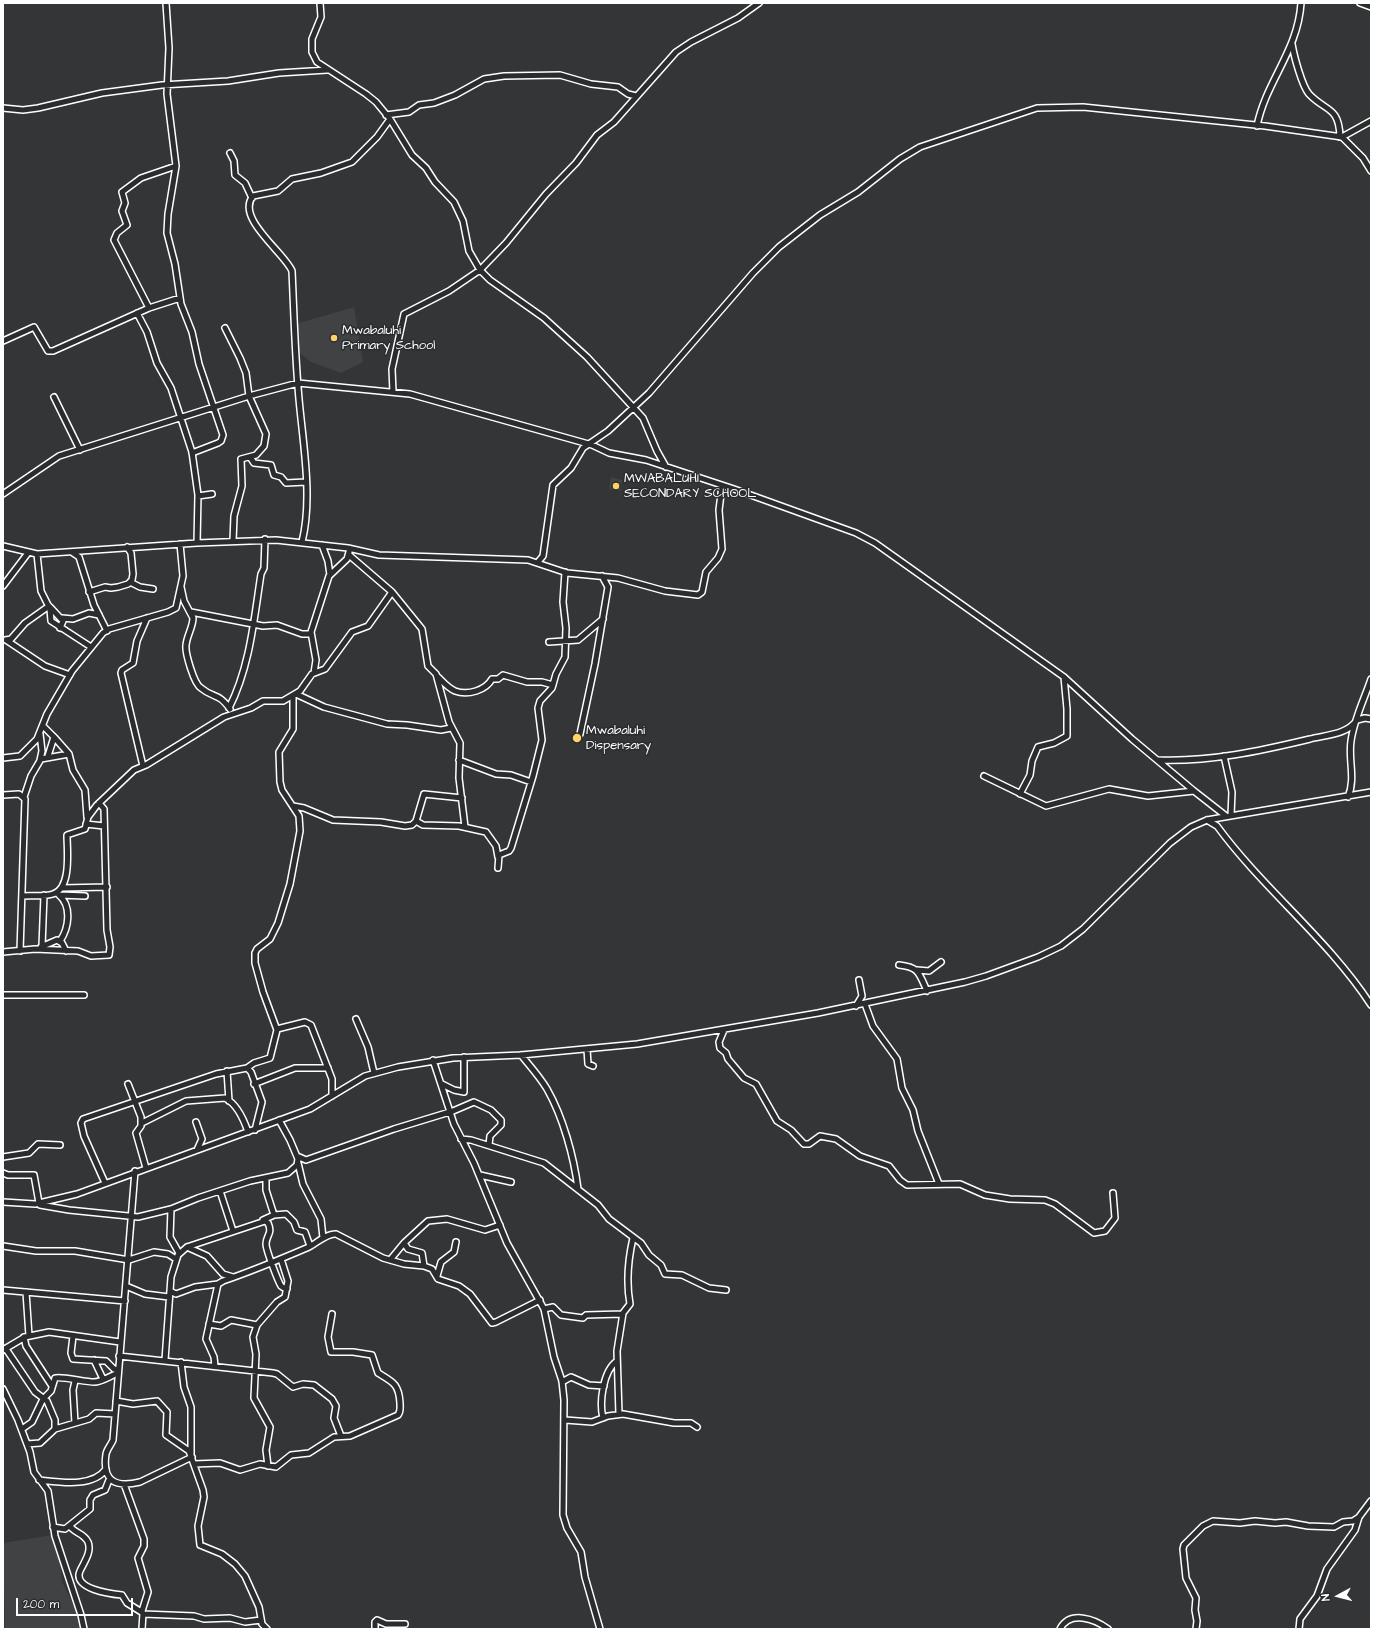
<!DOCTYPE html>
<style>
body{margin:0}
#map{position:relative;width:1374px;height:1632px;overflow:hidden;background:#333536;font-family:"Architects Daughter",sans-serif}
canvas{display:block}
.frame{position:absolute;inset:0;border:4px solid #fff;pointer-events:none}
.north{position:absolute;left:1318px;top:1576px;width:40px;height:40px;-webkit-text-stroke:3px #2a2d2e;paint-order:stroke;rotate:263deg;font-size:11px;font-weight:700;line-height:16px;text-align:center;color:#fff}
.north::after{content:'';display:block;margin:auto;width:14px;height:18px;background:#fff;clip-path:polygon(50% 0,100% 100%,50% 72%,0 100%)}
.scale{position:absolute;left:16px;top:1598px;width:117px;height:18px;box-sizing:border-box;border:2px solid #fff;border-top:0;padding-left:5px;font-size:12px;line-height:14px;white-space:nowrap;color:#fff;-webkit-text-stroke:3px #2a2d2e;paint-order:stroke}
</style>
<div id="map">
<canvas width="1374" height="1632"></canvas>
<div class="frame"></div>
<div class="north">N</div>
<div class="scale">200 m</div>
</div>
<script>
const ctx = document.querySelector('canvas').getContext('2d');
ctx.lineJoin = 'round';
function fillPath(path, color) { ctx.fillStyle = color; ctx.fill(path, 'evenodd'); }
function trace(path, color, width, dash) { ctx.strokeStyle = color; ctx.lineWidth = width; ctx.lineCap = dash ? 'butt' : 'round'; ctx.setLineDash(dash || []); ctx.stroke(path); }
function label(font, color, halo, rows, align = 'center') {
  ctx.font = font + ' "Architects Daughter",sans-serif'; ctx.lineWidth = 3; ctx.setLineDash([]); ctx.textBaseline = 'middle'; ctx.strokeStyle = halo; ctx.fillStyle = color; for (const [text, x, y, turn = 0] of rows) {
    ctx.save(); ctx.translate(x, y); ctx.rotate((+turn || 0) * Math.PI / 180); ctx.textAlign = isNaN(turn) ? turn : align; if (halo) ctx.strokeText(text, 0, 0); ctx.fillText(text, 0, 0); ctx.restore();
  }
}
fillPath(new Path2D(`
 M354 307 363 362 341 373 311 362 296 350V324Z
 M611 477 622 480 621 491 609 489Z
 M52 1535 60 1563 62 1582 79 1615 80 1629H5L3 1543Z`), '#404243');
const minor = new Path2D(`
 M166 3 169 48 167 94 176 166 168 214 167 233 175 264 181 304 192 332 199 364 223 435 221 441 218 443 192 453
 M320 3 321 17 312 39V52L317 62 366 94 376 102 390 119 412 155 426 168 435 182 454 202 463 221 469 251 480 270 490 280 544 318 587 357 643 418 657 451 666 467
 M1360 3 1371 7
 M1292 44C1294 56 1302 86 1309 94 1326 112 1339 106 1340 137
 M3 108 23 110 38 108 102 93 162 85 228 81 279 73 327 70
 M386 115 409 112 419 105 434 103 455 95 484 79 504 76 560 75 591 84 618 87 628 94 636 96
 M1257 126C1266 81 1298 51 1301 3
 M1342 137 1371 121
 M230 153 234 161 235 175 245 183 252 198
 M149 308 114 240 117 233 127 225 122 211 125 203 122 192 141 178 176 166
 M137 313 147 332 157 363 171 388 192 452 198 495 197 543
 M225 328 240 358 246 373 249 396 266 434 264 446 256 455 241 459 242 486 234 516 233 541
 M3 341 34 327 48 351H53L149 308 180 298
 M393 392 392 369 404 314 449 291 480 270 506 243 546 194 576 163 597 135 614 122 676 52 691 42 738 18 759 3
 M54 397 80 450
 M250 457 254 463 271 465 274 475 281 477 286 483 306 482
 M3 494 59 456 249 396 298 383 410 394 592 445 609 453 646 460 734 489 856 533 875 543 1064 677 1132 739 1194 791 1226 816
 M198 496 212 494
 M302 542C313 498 303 444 299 399 295 356 294 314 292 271 285 253 235 218 253 196L278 191 292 179 321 173 352 162 377 137 390 119
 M322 545 328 561 330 575
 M3 546 37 554 197 543 276 540 348 548 379 555 528 560 567 573 618 578 665 591 698 595 702 592 706 572 718 558 722 549 719 510 722 486
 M73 553 79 557 94 605 107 631
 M37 554 41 591 50 609 51 621 91 647
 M349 555 392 592 422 629 428 666 436 674 449 722 460 743 459 778 465 827
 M538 562 543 556 553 485 571 468 583 448 608 431 649 393 753 273 779 247 820 215 858 192 900 159 920 147 1037 108 1083 107 1265 126 1342 137 1363 158 1371 171
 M130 582 140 587 153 589
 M3 586 28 553
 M181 587 184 601 193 618C193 627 187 635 186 645 185 653 194 684 201 688 214 699 218 692 230 709
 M89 592 105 587 111 588 118 587 128 584 132 580 133 574 131 553 127 547
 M50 607 63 621 60 628
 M191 612 263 626 277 625 302 634H311
 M62 618 73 619 89 613 99 615
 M6 640 45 666 70 675
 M6 640 11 639 25 623 49 606
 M549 642 578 640 603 619
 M314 673 316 660 311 632 329 576 347 559 349 552
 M438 677C443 682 448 688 455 691 468 696 486 690 492 679H498L503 675 527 682H542L553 685
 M296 694 324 707 387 724 407 725 441 730 451 728
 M229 708C250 667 254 619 261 574L264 568 265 539
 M43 726 54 737 48 756
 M580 734 595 664 608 587 602 576
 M54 737 69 754 73 770 85 790 87 817
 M1224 756 1232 792 1231 815
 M3 758 20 756 37 739 47 714 72 671 103 633 109 629 168 612 176 608 183 576 180 544
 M40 760 42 751 40 734
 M459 760 496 774 511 775 531 782
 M1158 760C1210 762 1260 751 1310 739 1325 735 1347 735 1357 720L1365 718 1371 719
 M143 766 121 673 122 670 133 663 137 641 147 618
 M984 776 1046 806 1109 789 1148 796 1194 791
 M1020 794 1030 775 1032 761 1038 747 1054 743 1067 736V709L1064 677
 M3 795 19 794 25 799 20 951
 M24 797 31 776 41 759 69 754
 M1348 797C1356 778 1348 760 1351 741 1354 719 1364 700 1371 679
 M293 806 304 808 333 820 381 822 405 826 412 825 416 821 424 794 462 798
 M1207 820 1217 826C1264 890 1328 939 1371 1005
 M416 821 423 825 459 826 486 832 496 846 498 857
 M86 824 104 826
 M498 868 499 855 509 851 511 848 533 776 542 740 538 708 540 701 552 688 556 674 565 657 566 628 563 602 565 572
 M62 888 107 887
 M59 895C72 906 69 928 60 941
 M60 895 85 896
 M22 896C32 895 44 897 53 894 72 888 67 850 67 835L85 829 88 817 97 805 134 770 146 765 224 717 251 708 263 701H283L300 691 312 674 325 669 352 632 368 626 392 592
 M42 946 44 895
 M41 947 57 940 62 943 66 951
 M3 952 35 949 78 951 91 956 109 955 110 947 107 930 104 809 99 803
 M899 965C919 967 919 973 927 991
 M917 970 929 971 941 962
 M3 995H84
 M865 1004 873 1026 897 1059 902 1088 913 1110 918 1131 939 1184
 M856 1006 862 996 859 980
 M356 1019 368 1047 374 1073
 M277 1029 305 1022 311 1025 332 1079V1096
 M724 1030 719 1042 720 1048 726 1053 728 1059 744 1078 756 1084 777 1121 791 1130 804 1144H809L820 1136 836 1139 860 1156 889 1166 900 1180 907 1185 960 1184 985 1195 1010 1199 1045 1200 1055 1204 1094 1233 1105 1231 1115 1218 1113 1193
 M587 1049 588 1064 593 1066
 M521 1055C530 1066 540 1077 547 1089 563 1117 574 1157 578 1189
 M433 1060 454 1124 474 1163 507 1243 544 1309 554 1357 562 1381 564 1400 563 1515 567 1528 581 1552 585 1577 600 1629
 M247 1068 254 1063 270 1058 277 1030 263 992 255 963V953L257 949 270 939 278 923 290 884 300 831 299 816 282 790 280 782 279 752 293 729V696
 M227 1071 229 1101
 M128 1084 141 1117V1126L136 1133 146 1168
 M254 1084 295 1068H328
 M442 1084 454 1090 464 1092V1057
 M196 1122 202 1139 197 1150
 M142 1123 186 1101 225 1098C237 1104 244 1120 248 1132
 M461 1139 471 1140 544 1163 598 1205 609 1219 641 1243 649 1255 661 1265 665 1274 682 1275 709 1288 726 1290
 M297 1156 306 1160 394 1129 453 1111 474 1102 491 1110 501 1120V1125L490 1136 489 1145
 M3 1157 29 1153 38 1144 60 1145
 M298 1163 303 1184 321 1219 323 1238
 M135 1171 113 1440C111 1445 107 1449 106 1454 102 1481 115 1488 140 1482L192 1457
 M3 1173 8 1175H34L39 1203
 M480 1175 511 1182
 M266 1178V1190L274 1215
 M105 1183 84 1136 81 1123 83 1119 216 1074 247 1068 251 1072 262 1102 255 1130
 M220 1191 233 1231
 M3 1202 35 1204 77 1194 310 1109 365 1076 398 1067 453 1058 521 1055 637 1044 818 1013 965 982 986 976 1038 957 1061 946 1083 929 1170 843 1191 827 1207 820 1371 792
 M40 1205 69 1210 138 1217 171 1209 198 1198 250 1181 288 1173 297 1165 298 1159 290 1140 279 1120
 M171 1209 170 1237 179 1253
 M263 1220 274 1215 286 1214 294 1222 297 1230 305 1232 310 1246
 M404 1243 428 1221 447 1219 485 1230 500 1225
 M3 1246 36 1251H75L129 1260 154 1252 168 1254 176 1259
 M187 1247 207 1256 223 1274 233 1277
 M390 1260 404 1243 408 1249 422 1253 424 1266
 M437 1276 441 1262 454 1252 456 1242
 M126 1286 145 1294 169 1297
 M3 1290 125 1301
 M170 1291 176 1294 195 1287 218 1284
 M26 1292 29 1336
 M544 1309 553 1307 561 1315 583 1318 586 1315 622 1314
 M209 1324 221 1326 231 1320 257 1325
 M73 1336 71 1353 73 1359 106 1361 114 1369 118 1370
 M24 1337 26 1346 52 1386
 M6 1349 35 1392 47 1401 55 1420V1429
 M3 1350 25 1337 49 1332 120 1342
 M119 1356 273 1373 277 1374 293 1387 303 1384 314 1385 332 1399 336 1406 334 1418 341 1436
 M94 1360 103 1379
 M165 1360 171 1277 178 1255 187 1247 265 1221 268 1223C273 1234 266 1235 266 1244 266 1250 278 1281 281 1286 283 1288 284 1288 287 1289
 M181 1362 184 1387 191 1407V1454
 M215 1366 214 1357 206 1339 218 1284 223 1281C252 1271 281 1259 309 1247 317 1243 327 1233 336 1234L383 1258 404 1264 424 1266 432 1269 438 1279 459 1286 470 1294 492 1323 496 1322 540 1300
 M75 1381 73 1390 75 1423
 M562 1382 571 1377 589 1385 604 1386
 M3 1389 18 1420 30 1452 34 1472 48 1491 55 1536 81 1615 84 1629
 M116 1401 133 1404 157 1401 167 1412 166 1435 189 1451 203 1490 204 1497 198 1526 200 1545 222 1554 235 1564 245 1576 259 1607 262 1624 267 1629
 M619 1414 617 1351 623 1313 630 1304C626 1282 628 1260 633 1238
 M603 1418C599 1402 603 1371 617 1361
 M565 1420 592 1422 608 1416 623 1414 674 1423H691L697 1427
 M22 1429 32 1422 43 1399 51 1391 55 1378C61 1376 85 1382 94 1382 102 1382 110 1376 118 1373
 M27 1444 40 1443 55 1429 89 1419 96 1413 115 1414
 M194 1464 220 1463 240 1470 260 1464 276 1467 291 1455 309 1453 334 1437 350 1436 398 1415C401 1411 400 1408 400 1403 399 1384 393 1382 378 1373L372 1355 353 1352H331L328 1337 332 1314
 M268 1466 266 1450 270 1427 254 1398 256 1354 253 1337 257 1325 277 1302 285 1297 288 1281 281 1259
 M39 1480C59 1482 93 1488 106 1469
 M124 1484 144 1539V1546L138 1558 148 1592 142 1611
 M70 1526C74 1533 84 1533 88 1542 92 1552 84 1562 80 1571 72 1589 111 1594 122 1595L127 1603 143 1613 142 1629
 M53 1527 65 1529 90 1509V1500L93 1495 105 1490 109 1480
 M143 1614 194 1616 204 1619 230 1618 245 1622 261 1620
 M375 1629V1622L377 1620 386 1624H405
 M1060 1629C1070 1610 1095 1619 1108 1629
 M1196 1629 1197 1621 1195 1610 1196 1598 1186 1578 1183 1549 1184 1545 1203 1526 1213 1521 1240 1523 1255 1521 1275 1523 1286 1522 1308 1526 1334 1527 1343 1522 1353 1521 1359 1517
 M1299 1629 1300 1619 1317 1596 1327 1569 1355 1530 1359 1517 1371 1501`);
trace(minor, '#fff', 8);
trace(minor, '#2a2d2e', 5);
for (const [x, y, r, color] of [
 [334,338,4,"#ffd166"],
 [616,486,4,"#ffd166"],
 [577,738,5,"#ffd166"]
]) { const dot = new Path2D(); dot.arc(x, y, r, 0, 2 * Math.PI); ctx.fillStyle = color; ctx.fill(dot); trace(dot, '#2a2d2e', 1.5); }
label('13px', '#fff', '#2a2d2e', [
 ["Mwabaluhi",342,331],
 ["Primary School",342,346],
 ["MWABALUHI",624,479],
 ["SECONDARY SCHOOL",624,494],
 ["Mwabaluhi",586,731],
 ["Dispensary",586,746]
], 'left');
</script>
